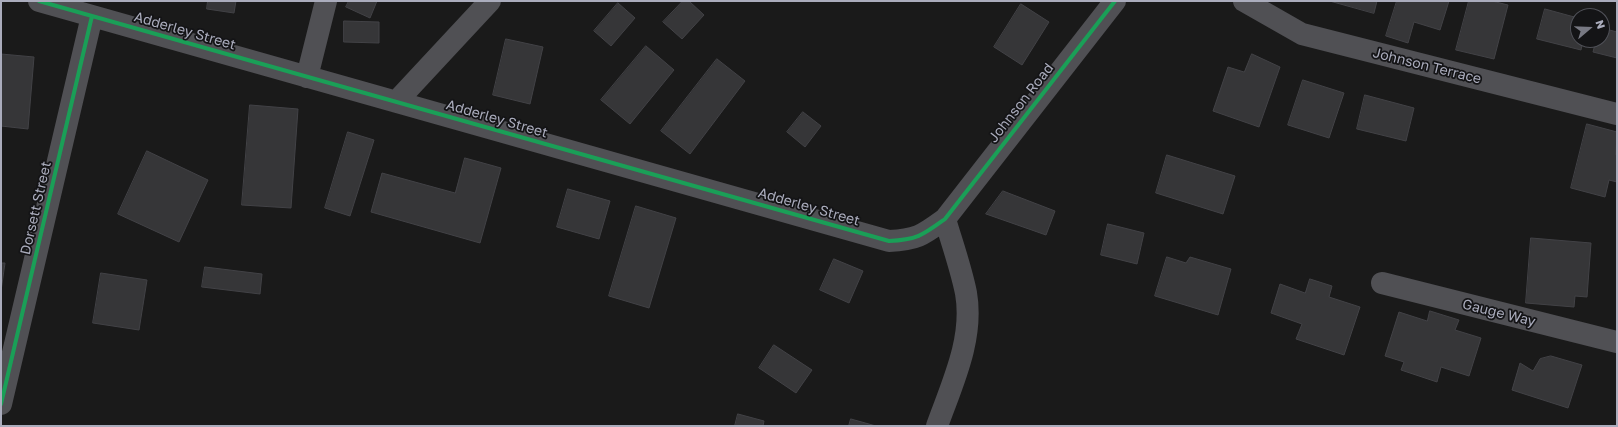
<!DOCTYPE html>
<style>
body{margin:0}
#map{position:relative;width:1618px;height:427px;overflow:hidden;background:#1a1a1a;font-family:"Golos Text",sans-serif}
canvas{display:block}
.frame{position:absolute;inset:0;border:2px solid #aaacbc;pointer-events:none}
.north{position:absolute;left:1570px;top:8px;width:40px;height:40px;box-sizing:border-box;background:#141416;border:1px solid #505158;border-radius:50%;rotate:71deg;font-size:11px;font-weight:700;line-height:16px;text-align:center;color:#aaacbc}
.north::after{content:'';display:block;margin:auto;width:14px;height:18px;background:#787983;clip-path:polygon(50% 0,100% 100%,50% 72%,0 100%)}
</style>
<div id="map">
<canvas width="1618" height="427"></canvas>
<div class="frame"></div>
<div class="north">N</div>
</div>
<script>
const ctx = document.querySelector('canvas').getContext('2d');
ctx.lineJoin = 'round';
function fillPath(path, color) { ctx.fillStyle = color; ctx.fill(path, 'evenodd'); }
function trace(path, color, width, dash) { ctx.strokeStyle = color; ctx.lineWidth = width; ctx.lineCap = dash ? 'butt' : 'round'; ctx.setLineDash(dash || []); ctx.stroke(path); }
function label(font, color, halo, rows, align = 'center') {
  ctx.font = font + ' "Golos Text",sans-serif'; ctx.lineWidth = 3.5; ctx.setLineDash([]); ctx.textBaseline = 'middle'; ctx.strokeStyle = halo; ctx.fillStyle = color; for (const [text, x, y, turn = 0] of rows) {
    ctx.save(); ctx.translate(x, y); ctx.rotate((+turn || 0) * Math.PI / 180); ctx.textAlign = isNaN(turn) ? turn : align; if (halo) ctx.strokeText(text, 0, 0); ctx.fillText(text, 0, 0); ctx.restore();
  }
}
const building = new Path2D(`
 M208 1H236L234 13 207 9Z
 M349 1H377L370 18 346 7Z
 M683 1H689L704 15 682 39 663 22Z
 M1330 1H1377L1374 13Z
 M1397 1H1449L1440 30 1414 22 1408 43 1386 36Z
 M1469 1H1492L1508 5 1494 59 1456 50Z
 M618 3 635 18 611 46 594 31Z
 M1021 4 1049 22 1022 65 994 47Z
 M1545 9 1578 18V40H1583L1581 50 1537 39Z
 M344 21 379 22V43L344 42Z
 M1602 28 1617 32V58L1593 52 1596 40H1602Z
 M506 39 543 47 530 104 493 95Z
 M646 46 674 70 630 124 601 100Z
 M1 54 34 57 28 129 1 126Z
 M1252 54 1280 67 1259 127 1213 111 1228 67 1244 72Z
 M717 59 745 81 690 154 661 131Z
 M1303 80 1344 93 1329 138 1288 125Z
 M1365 95 1414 108 1406 141 1357 129Z
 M250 105 298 109 291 208 242 205Z
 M803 112 821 126 805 147 787 132Z
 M1587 124 1617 132 1616 155 1617 156V182L1609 180 1605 197 1571 188Z
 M348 132 374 140 350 216 325 208Z
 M147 151 208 180 179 242 118 214Z
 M1167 155 1235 176 1223 214 1156 193Z
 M465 158 501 168 480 243 371 212 382 173 455 193Z
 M568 189 610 201 599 239 557 227Z
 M1003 191 1055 211 1046 235 986 214Z
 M636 206 676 218 649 308 609 296Z
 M1108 224 1144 233 1137 264 1101 255Z
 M1531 238 1591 243 1587 297 1575 296 1574 307 1526 303Z
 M1167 257 1186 263 1190 257 1231 269 1218 315 1155 296Z
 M834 259 863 271 849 303 820 290Z
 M1 263H5L1 291Z
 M205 267 262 274 260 294 202 287Z
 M101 273 147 280 139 330 93 323Z
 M1310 279 1332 286 1329 297 1360 307 1344 355 1296 339 1302 324 1271 313 1280 284 1305 293Z
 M1430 311 1459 320 1455 330 1481 338 1469 376 1441 367 1437 382 1401 370 1404 362 1385 356 1399 312 1427 321Z
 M774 345 812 370 796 393 759 368Z
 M1551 356 1582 365 1568 408 1512 390 1520 363 1533 371 1540 359Z
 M738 414 764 421 763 426H735Z
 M851 419 876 426H849Z`);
fillPath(building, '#363638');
trace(building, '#424246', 1);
trace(new Path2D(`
 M39 1 889 241C917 240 923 235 945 219L1115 1
 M1244 1 1302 34 1617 114
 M307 77 326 1
 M396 102 490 1
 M1382 283 1617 342
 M1 404 92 16
 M937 426C952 384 974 339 966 293 961 268 952 243 945 219`), '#505054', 22);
trace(new Path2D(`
 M39 1 889 241C917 240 923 235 945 219L1115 1
 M1 404 92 16`), '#1a9f57', 4);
label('14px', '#aaacbc', '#141416', [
 ["Adderley Street",185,31,16],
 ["Johnson Terrace",1427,66,14],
 ["Johnson Road",1021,103,-52],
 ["Adderley Street",497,119,16],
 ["Adderley Street",809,207,16],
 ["Dorsett Street",36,208,-77],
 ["Gauge Way",1499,313,14]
]);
</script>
